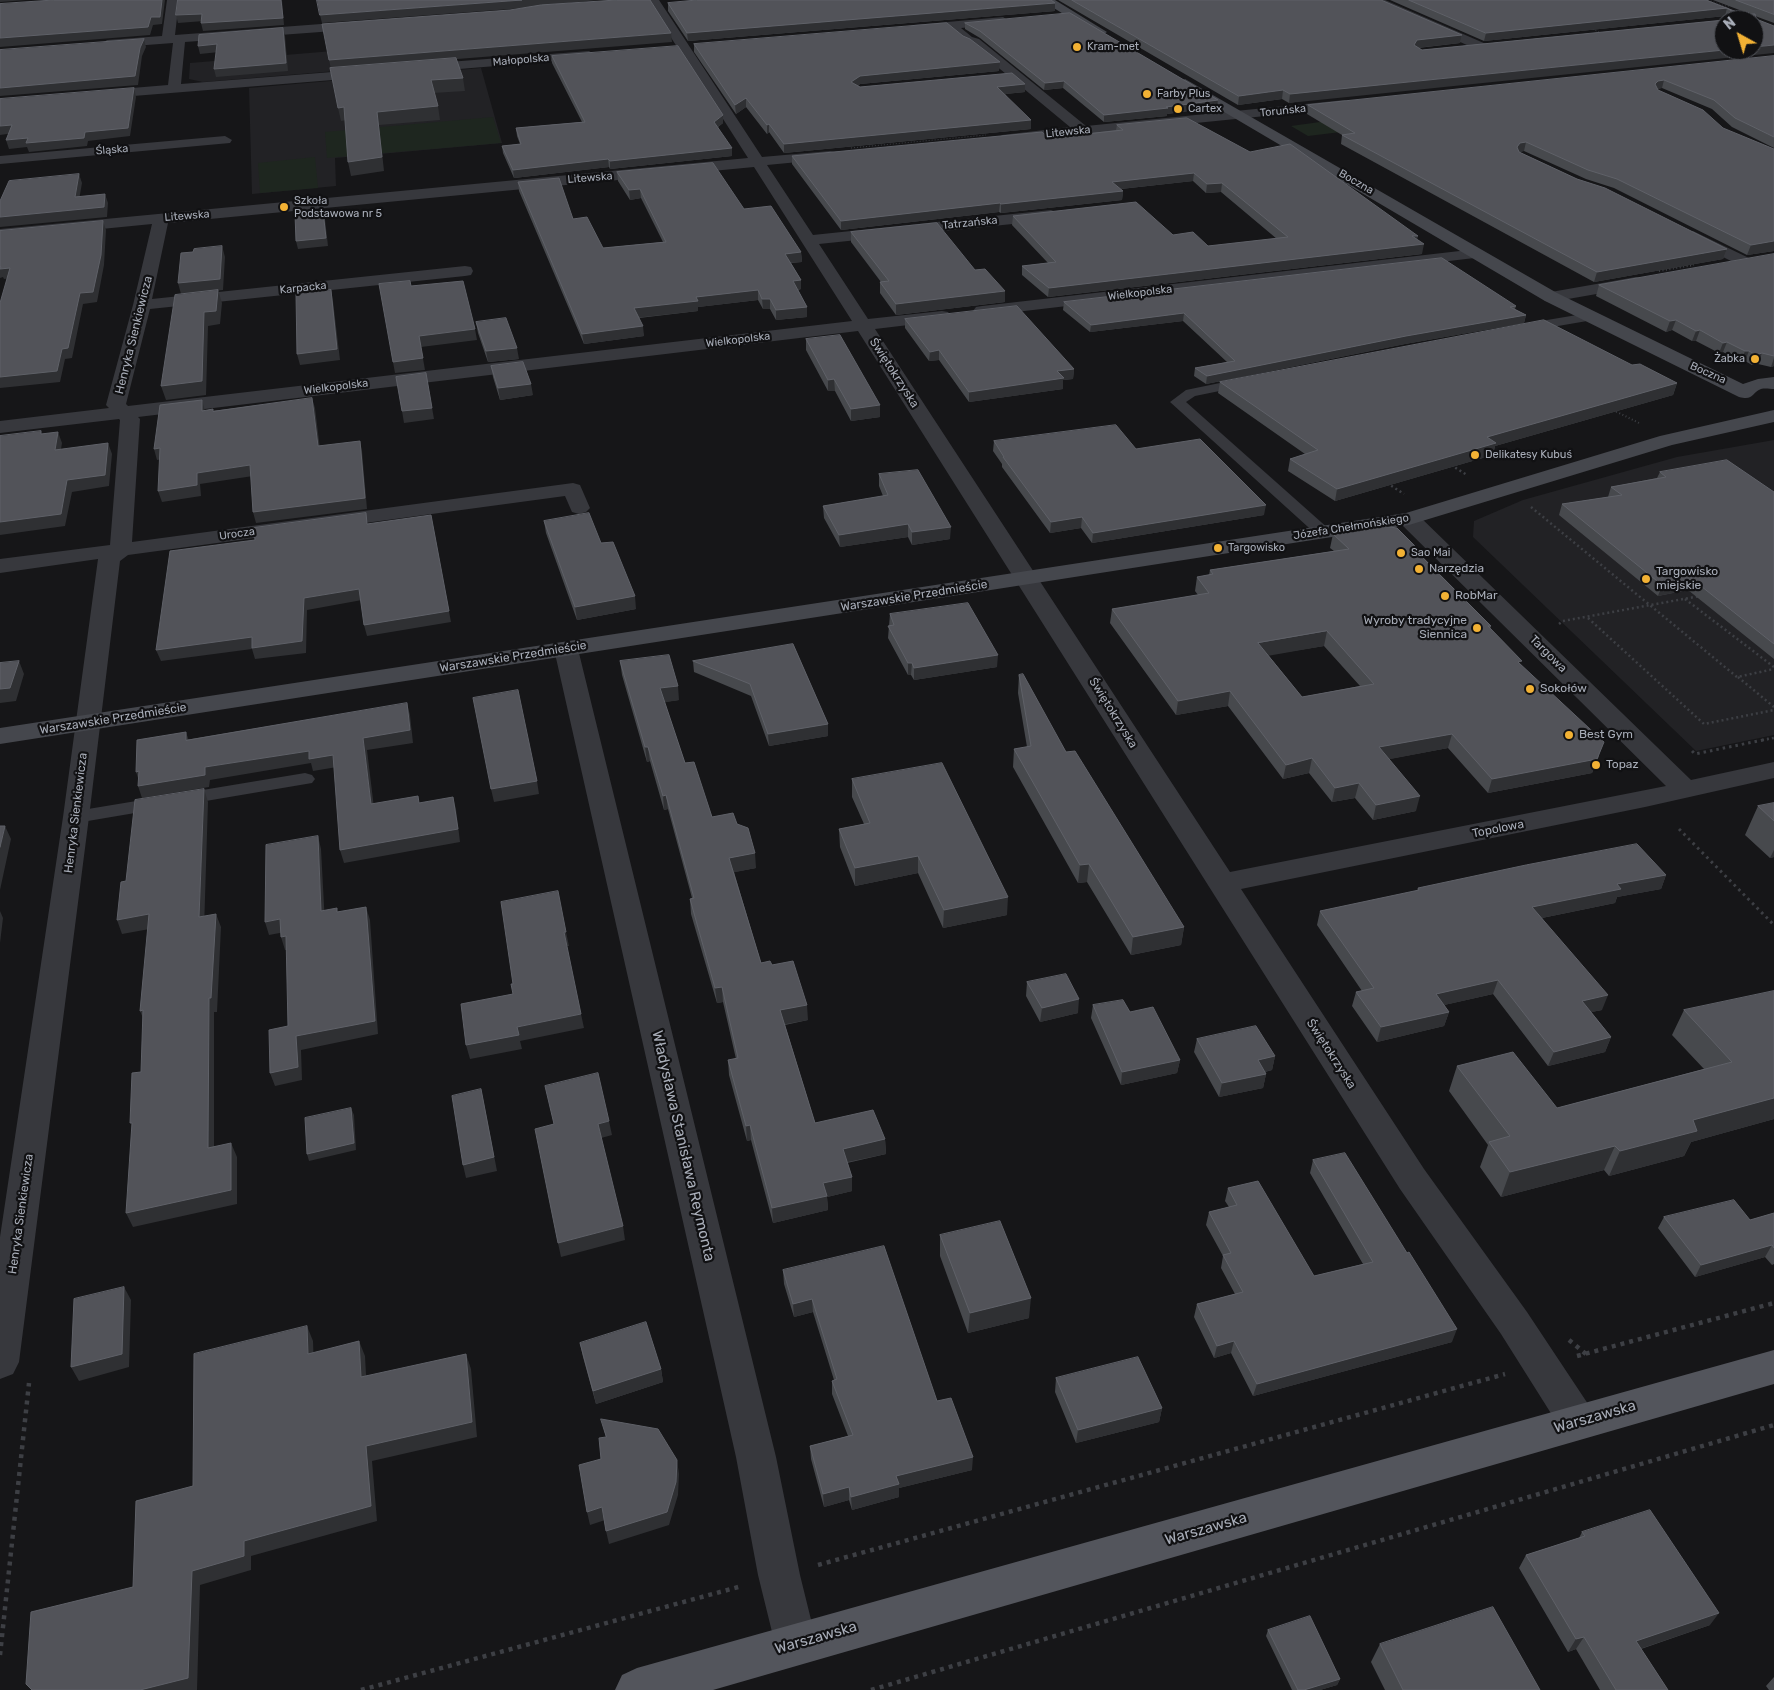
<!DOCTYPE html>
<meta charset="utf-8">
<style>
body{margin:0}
#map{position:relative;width:1774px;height:1690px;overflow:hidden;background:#161618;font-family:Rubik,sans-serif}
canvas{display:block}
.north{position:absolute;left:1714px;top:10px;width:50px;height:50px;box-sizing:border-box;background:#111113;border:1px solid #4d4f55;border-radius:50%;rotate:321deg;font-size:14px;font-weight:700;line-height:20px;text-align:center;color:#a8adb8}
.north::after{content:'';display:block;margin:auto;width:18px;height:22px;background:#f2b134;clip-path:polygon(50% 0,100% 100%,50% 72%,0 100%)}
</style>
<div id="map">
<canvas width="1774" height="1690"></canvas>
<div class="north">N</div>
</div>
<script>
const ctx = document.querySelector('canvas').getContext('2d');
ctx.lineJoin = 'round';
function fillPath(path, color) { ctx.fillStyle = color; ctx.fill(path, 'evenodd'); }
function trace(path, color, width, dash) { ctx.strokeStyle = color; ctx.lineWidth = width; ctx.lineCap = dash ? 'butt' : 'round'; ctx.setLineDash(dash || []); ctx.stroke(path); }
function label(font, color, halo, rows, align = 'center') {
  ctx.font = font + ' Rubik,sans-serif'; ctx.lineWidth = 4.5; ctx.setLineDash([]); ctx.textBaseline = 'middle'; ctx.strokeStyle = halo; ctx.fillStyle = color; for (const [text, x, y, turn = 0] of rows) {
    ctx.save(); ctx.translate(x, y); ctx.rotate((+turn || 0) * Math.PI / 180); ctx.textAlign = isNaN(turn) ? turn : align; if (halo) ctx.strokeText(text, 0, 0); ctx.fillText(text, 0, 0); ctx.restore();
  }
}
fillPath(new Path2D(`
 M416 44 421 64 203 82 189 79 190 63Z
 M481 68 502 143 335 158 336 186 252 194 249 88Z
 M1774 440V735L1696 751 1473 537 1474 521 1523 500 1677 457Z`), '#222225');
fillPath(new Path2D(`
 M493 117 501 143 327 158 325 132Z
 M1356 117 1374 128 1308 136 1291 126Z
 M315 157 318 188 260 193 258 163Z`), '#1e261f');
trace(new Path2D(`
 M1708 0 1725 6H1733
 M1590 28 1599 32
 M851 148 986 135`), '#3d3f44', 1, [1, 2]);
trace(new Path2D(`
 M1659 271 1694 265
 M1613 410 1639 423`), '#3d3f44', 2, [1, 2.5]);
trace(new Path2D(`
 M1451 465 1467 475
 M1387 483 1404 494
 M1531 507 1737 677 1774 669
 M1685 599 1774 667
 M1588 618 1704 724 1774 710
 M1559 624 1563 621 1700 596
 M1738 677 1774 707
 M1762 740 1774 738`), '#3d3f44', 2.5, [2, 3]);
trace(new Path2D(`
 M1692 751 1695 754 1768 739
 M1679 829 1774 925`), '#3d3f44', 3, [2.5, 4]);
trace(new Path2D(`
 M1569 1340 1586 1354
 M1577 1356 1774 1303
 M818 1565 1505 1374
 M0 1655 29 1383
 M361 1690 742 1586
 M871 1690 1774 1425`), '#3d3f44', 4.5, [4, 5]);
fillPath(new Path2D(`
 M1589 313 1595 317 1593 320 1523 332 1517 328 1523 324Z
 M1244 378 1249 379 1251 382 1249 385 1195 396 1186 402 1330 530 1332 533 1330 536H1318L1170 402 1186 390Z
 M305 773 312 775 315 779 312 783 76 823 69 821 66 817 69 813 76 811Z`), '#37383d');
fillPath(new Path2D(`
 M167 0H179L175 35 361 21 367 25 361 29 185 42 181 84 370 69 376 73 370 77 96 99 91 98 89 95 91 92 96 91 168 85 173 43 107 48 101 44 107 40 162 36Z
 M647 0H659L762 157 830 151 835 152 837 155 835 158 830 159 767 165 813 235 1051 210 1056 212 1059 215 1056 218 1051 220 819 244 868 319 942 311 948 312 951 316 948 320 942 321 875 329 1230 872 1666 786 1401 524 1398 519 1401 514 1409 513 1417 514 1691 780 1774 762V778L1645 807 1241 889 1424 1169 1527 1312 1592 1410 1597 1422 1592 1434 1578 1440 1564 1434 1501 1334 1400 1189 858 331 138 417 140 419 132 542 573 483 580 485 590 508 586 512 579 514 572 512 565 496 128 555 120 561 89 817 19 1362 13 1374 0 1379V1237L63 817 98 559 0 573V559L110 545 120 420 119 419 0 433V421L109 408 106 405 133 305 152 224 0 239V229L748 158ZM754 167 852 321 128 406 126 404 150 309 465 276 471 275 473 271 471 267 465 266 152 299 168 223Z
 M1369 0H1385L1486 44 1488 47 1482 51 1478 50 1371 2Z
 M1003 17 1009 21 1007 24 961 28 972 37 979 39 1086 126 1345 100 1352 104 1345 108 1007 142 1002 141 1000 138 1002 135 1070 127 971 45 964 43 948 30 914 33 908 29 914 25Z
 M589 51 595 55 593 58 423 72 417 68 423 64Z
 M225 136 232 140 230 143 0 164V156Z
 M1693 231 1751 259 1753 262 1751 265H1739L1687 239 1685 236 1687 233Z
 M1477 249 1483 251 1485 254 1483 257 982 316 976 315 973 311 976 307 982 306Z
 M1636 277 1642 278 1644 282 1642 286 1551 302 1545 301 1542 297 1545 293 1551 292Z
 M566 642 574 644 578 649 776 1457 800 1575 817 1644 811 1659 796 1665 781 1659 775 1644 758 1575 736 1457 554 649 558 644Z`), '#37383d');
fillPath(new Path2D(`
 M1041 0H1055L1107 32 1101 36 1097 35Z
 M1185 79 1557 293 1743 384 1758 379 1774 377V389C1770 389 1765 388 1761 389 1751 393 1754 401 1739 397L1545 301 1180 86 1179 83Z
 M1774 410V422L1672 445 1409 525 0 744V728L1406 513 1660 436Z`), '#45474d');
fillPath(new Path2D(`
 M1774 1350V1384L713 1690H615L622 1675 637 1668Z`), '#53555c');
fillPath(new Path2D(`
 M1058 0H1381L1462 35 1460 43 1418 48 1422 50 1727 20V18L1725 16 1484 41 1390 0H1706L1742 14H1750L1713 0H1774V23L1755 16 1289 103 1282 99 1238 105Z
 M668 3 1055 11 688 41 668 11Z
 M965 23 1218 100 1217 107 1167 114V116L1104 122 1063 88 1044 90 980 38 965 29Z
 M694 44 999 71 860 84 858 86 860 87 1025 84V92L1005 94 1031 129 784 153 769 132 767 134 746 107 736 114 694 52Z
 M552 56 723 123 718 127 732 156 610 169 609 167 514 178 503 153 502 146 520 144 517 136 516 128 582 122 552 63Z
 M1774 56V148L1732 127 1712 109 1662 88 1657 89 1774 251 1747 255 1614 188 1586 179 1524 151 1519 152 1727 249 1723 259 1594 282 1341 144 1342 135 1307 114 1308 105Z
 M1117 125 1417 240 1422 254 1048 297 1022 275V266L1048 263 1012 225 1013 216 1173 235 1208 246 1277 239 1221 192 1206 193 1193 181 1121 189 1123 191 1122 200 1001 213 999 212 841 230 792 164V156L1049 138 1116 130Z
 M617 172 744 209 801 252 802 262 791 263 801 280V289L798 290 807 307V317L776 320 770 309H763L758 300 698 307V311L639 318 644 336 584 344 519 191 518 182 573 219 603 248 663 242 641 198 630 200 618 181Z
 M851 232 975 270 1005 302 896 315 880 293V282H881L851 242Z
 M1774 254V366L1771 367 1758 364 1752 365 1745 361 1741 362 1723 352 1719 353 1696 341H1692L1672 330 1666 332 1596 296 1599 285Z
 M1064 302 1516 306 1515 309 1526 315 1524 323 1405 344 1206 384 1194 376 1195 368 1227 362 1183 321 1090 332 1063 310Z
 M905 319 1074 369 1073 379 1063 380V389L969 402 939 360 929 361 905 328Z
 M476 322 519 359 488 362 478 333Z
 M806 339 880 417 851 421 835 391H828L806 350Z
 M1632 365 1677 383 1673 395 1495 446 1493 455 1335 501 1288 471 1290 459 1305 454 1218 393 1220 382Z
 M491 366 533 395 500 400 493 377Z
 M994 441 1136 449 1264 515 1092 543 1081 528 1050 533 1002 467V464L993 451Z
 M1660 472 1774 492V659L1688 590 1658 596 1559 515 1562 504 1608 497 1611 487 1657 478Z
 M879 474 950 539 912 545 908 537 840 547 824 518 823 506 883 496 879 486Z
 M544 521 601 543 636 609 577 620 546 533Z
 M1333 534 1421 552V555L1491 626 1490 629 1599 756 1592 773 1488 793 1448 748 1389 759 1416 811 1373 820 1355 798 1332 802 1309 773 1283 779 1228 706 1176 715 1110 623 1112 609 1198 595 1195 591 1197 577 1209 575 1210 570 1334 551 1330 548ZM1324 646 1360 686 1302 697 1268 655Z
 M890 614 997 667 914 680 911 675H908L888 638Z
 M793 644 828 724V736L769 746 751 696 694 672 693 661Z
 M620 661 679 700 664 702 685 763 712 817 737 824 756 868 734 872 761 963 772 965 808 1020 785 1025 815 1123 885 1139 886 1154 847 1163 852 1177V1191L827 1197 828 1210 773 1223 751 1140 747 1141 729 1075 728 1060 736 1059 723 1002 717 1003 691 914 690 899 692 898 668 809 664 810 650 761 647 762 622 675Z
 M1019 675 1066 752 1184 927 1181 945 1131 955 1087 882 1078 883 1013 767 1014 749 1027 747 1018 693Z
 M852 779 1007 915 943 928 918 873 855 886 840 847 839 829 864 824 852 797Z
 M1774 803V857L1770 858 1745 835 1758 806Z
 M1666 875 1661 889 1617 897 1615 903 1542 918 1602 1010 1591 1012 1611 1037 1605 1052 1548 1066 1493 994 1444 1005 1449 1012 1444 1026 1377 1042 1352 1006 1356 992 1362 991 1317 925 1320 911 1417 891 1418 888Z
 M1027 982 1078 1013 1040 1022 1026 996Z
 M1774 991V1119L1691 1142 1684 1156 1609 1176 1604 1170 1501 1197 1480 1167 1488 1145 1449 1091 1457 1066 1557 1108 1704 1069 1672 1035 1684 1010Z
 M1093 1005 1130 1012 1180 1060 1177 1073 1121 1085 1091 1018Z
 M1197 1039 1275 1056 1272 1070 1265 1072 1266 1074 1263 1088 1219 1097 1194 1052Z
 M1313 1160 1452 1342 1253 1396 1231 1353 1214 1358 1194 1317 1197 1304 1235 1294 1221 1268 1223 1256 1206 1225 1209 1212 1229 1207 1225 1201 1228 1188 1314 1276 1363 1264 1310 1173Z
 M1774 1213V1264L1772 1265 1765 1257 1695 1277 1658 1228 1664 1217 1750 1220Z
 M940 1235 1029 1318 968 1333 940 1256Z
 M783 1270 937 1401 972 1470 899 1488V1497L852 1510 849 1500 824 1507 811 1459 810 1446 848 1436 832 1394V1381L834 1380 813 1312 794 1317 784 1284Z
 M580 1343 661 1369 663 1382 596 1404 583 1357Z
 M1056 1378 1162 1408 1159 1422 1076 1443 1055 1392Z
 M1582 1532 1710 1625 1641 1649 1668 1690H1600L1576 1649 1568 1652 1519 1568 1526 1555 1579 1538Z
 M1268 1630 1340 1679 1337 1685 1320 1690H1292L1266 1636Z
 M1380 1644 1540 1690H1385L1371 1662Z
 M1774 1677V1690H1769L1766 1686Z`), '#47494d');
fillPath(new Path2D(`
 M0 0H26L0 2Z
 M162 0H165L162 24 153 25 150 35 0 47V38L151 17Z
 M282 0 284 25 203 31 201 23Z
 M522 0H598L511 9 322 23 320 15Z
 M1055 3V11L688 41 687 33Z
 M1727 8 1725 16 1484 41 1486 33Z
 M202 14 204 21 178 23 176 15Z
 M283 28 285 36 288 71 216 77 214 69Z
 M671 33 672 42 331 69 329 60Z
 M1462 35 1460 43 1416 48 1414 45 1417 40Z
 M144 39 146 47 142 56 138 85 0 96V88L140 48Z
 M217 44 219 52 200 54 198 46Z
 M1774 45V53L1289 103 1290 94 1724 50H1754V47Z
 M1000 62 999 71 860 84 851 91V82L860 76Z
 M463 78 465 91 433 93 431 80Z
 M1664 80 1662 88 1656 89 1655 84 1658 81Z
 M1064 81 1063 88 1044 90 1045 83Z
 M1025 84V92L996 95 997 87Z
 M134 88 136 97 130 136 88 141 87 146 29 152 27 147 9 149 6 140 85 132Z
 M1283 90 1282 99 1238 105 1239 96Z
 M746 98V107L736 114 735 105Z
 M1218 100 1217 107 1167 114V116L1104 122V115Z
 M438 106 440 120 379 125 384 171 351 176 348 162 377 112Z
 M344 107 347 120 341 121 338 108Z
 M723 115V123L715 129 714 122Z
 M1031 120V129L784 153V144Z
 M769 124V132L767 134V125Z
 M12 125 14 133 0 135V126Z
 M1526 142 1524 151 1518 152 1517 147 1520 143Z
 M732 148V156L610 169V161Z
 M608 159 609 167 514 178 513 170Z
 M1194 173 1193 181 1111 190 1112 182Z
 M79 174 82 183 78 206 75 197Z
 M1222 183 1221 192 1206 193 1207 184Z
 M640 189 641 198 630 200 629 190Z
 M1123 191 1122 200 1001 213V204Z
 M105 194 108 203 107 217 0 227V217Z
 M1000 203 999 212 841 230V221Z
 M323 211 325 219 328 246 298 249 296 241Z
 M103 221 106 230 104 265 97 302 83 304 72 358 65 359 60 382 0 388V377L62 349Z
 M1412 236H1418L1416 245Z
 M1774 241V251L1747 255 1751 245Z
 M1424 244 1422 254 1048 297 1049 288Z
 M222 246 225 257 223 290 181 294 178 283Z
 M1727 249 1723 259 1594 282 1597 272Z
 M801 252 802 262 786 263 785 254Z
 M0 267 10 268 13 278 4 279 3 277 0 278Z
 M801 280V289L793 290V281Z
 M218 290 222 303 220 324 208 326 206 395 166 400 161 386 204 312Z
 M331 290 333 301 340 360 300 365 297 354Z
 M758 290V300L698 307V311L635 318 634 308 696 297Z
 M1005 291V302L896 315V304Z
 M762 299H770V309H763Z
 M807 307V317L776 320V310Z
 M1184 313 1183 321 1090 332 1091 325Z
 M1526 315 1524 323 1405 344 1206 384 1207 376 1406 336Z
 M1676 320 1672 330 1666 332 1670 321Z
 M643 326 644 336 584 344 582 334Z
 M475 329 477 340 421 347 425 370 395 373 393 362 419 336Z
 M1700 330 1696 341H1692L1696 331Z
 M1727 342 1723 352 1719 353 1723 343Z
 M517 348 519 359 488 362 486 351Z
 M939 350V360L929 361 930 352Z
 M1745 351H1749L1745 361 1741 362Z
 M1762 353 1758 364 1752 365 1756 355Z
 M1774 358V366L1771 367Z
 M1074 369 1073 379 1063 380V389L969 402V392L1057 371Z
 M426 373 434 419 404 423 402 411Z
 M834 379 835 391H828V380Z
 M1677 383 1673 395 1495 446 1493 455 1335 501 1337 489 1487 437Z
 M531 384 533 395 500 400 498 388Z
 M312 398 315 408 321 457 318 446Z
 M202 400 205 411H202Z
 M880 405V417L851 421V409Z
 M58 432 62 443 59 462 55 450Z
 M360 441 362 451 367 509 256 523 253 512Z
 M108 443 112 454 109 486 72 492 65 526 0 535V522L67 480Z
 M160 448 163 459 157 460 154 449Z
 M250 465 253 476 200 484 201 496 162 502 158 491 197 473Z
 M1266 505 1264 515 1092 543 1093 533Z
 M431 515 451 622 367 636 364 625Z
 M1082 517 1081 528 1050 533 1051 522Z
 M908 524V537L840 547 839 535Z
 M951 527 950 539 912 545V532Z
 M1692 579 1688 590 1658 596 1662 585Z
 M359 589 362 600 307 610 306 653 255 659 252 649 161 661 156 650 304 598Z
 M635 596 636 609 577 620 575 607Z
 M1327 631 1324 646 1256 658 1258 643Z
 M998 655 997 667 914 680V668Z
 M19 661 24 674 16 701 0 703V689Z
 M908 663H912L911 675H908Z
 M678 686 679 700 661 703 660 688Z
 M1230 691 1228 706 1176 715 1178 701Z
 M407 703 410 715 413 743 367 750 375 816 371 804 363 738Z
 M828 724V736L769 746 768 734Z
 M186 732 190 744 186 740Z
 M1452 734 1448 748 1375 762 1379 747Z
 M1604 742 1592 773 1488 793 1492 779Z
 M645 747H648L650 761 647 762Z
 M309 751 333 755 337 767 313 771 311 763 210 780 209 787 142 798 138 786 205 767Z
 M1312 758 1309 773 1283 779 1286 765Z
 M139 771 140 784 136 772Z
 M537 781 539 794 494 802 491 789Z
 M1359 783 1355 798 1332 802 1335 788Z
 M204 789 208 802 204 930 199 917Z
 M666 795 668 809 664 810 663 796Z
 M1420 796 1416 811 1373 820 1376 805Z
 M453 797 456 809 460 842 344 863 340 850Z
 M5 826 11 839 0 890V847Z
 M318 836 321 849 325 924 321 911Z
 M1774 850V857L1770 858Z
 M755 853 756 868 731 873 729 858Z
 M918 856V873L855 886V868Z
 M1089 864 1087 882 1078 883 1080 865Z
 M1666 875 1661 889 1617 897 1615 903 1527 921 1532 907 1617 884Z
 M1008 897 1007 915 943 928 944 910Z
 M366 907 370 920 378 1034 301 1050 302 1080 275 1086 270 1073 296 1036Z
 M0 911 3 918 0 943Z
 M149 914 155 928 122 934 117 920Z
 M216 914 221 927 217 1012H214V1162L208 1148 209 998Z
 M280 919 285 932 269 935 265 922Z
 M1184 927 1181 945 1131 955 1133 937Z
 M564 932H566L569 946H567Z
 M286 936 290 950H285L281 937Z
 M1498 980 1493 994 1431 1008 1436 994Z
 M722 987 723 1002 717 1003 715 988Z
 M1608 995 1602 1010 1577 1015 1582 1001Z
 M1079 999 1078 1013 1040 1022 1042 1008Z
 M807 1005 808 1020 781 1025 780 1010Z
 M143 1010 146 1025 140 1011Z
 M1449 1012 1444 1026 1377 1042 1381 1027Z
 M581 1014 584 1028 520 1041 522 1049 470 1059 466 1045 517 1027Z
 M1611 1037 1605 1052 1548 1066 1554 1052Z
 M1275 1056 1272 1070 1255 1074 1258 1060Z
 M1180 1060 1177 1073 1121 1085 1122 1072Z
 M1266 1074 1263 1088 1219 1097 1222 1083Z
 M481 1089 484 1103 497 1171 466 1178 463 1165Z
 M1774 1098V1119L1691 1142 1684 1156 1609 1176 1620 1151 1693 1120Z
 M351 1108 354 1115 356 1150 309 1161 307 1154Z
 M609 1121 612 1135 601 1138 598 1124Z
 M750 1125 751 1140 747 1141 746 1126Z
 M885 1139 886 1154 843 1163V1149Z
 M231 1143 237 1157V1204L133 1227 126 1213Z
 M1615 1146 1604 1170 1501 1197 1510 1172Z
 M852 1177V1191L827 1197 828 1210 773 1223 772 1208 823 1183Z
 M623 1226 625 1240 561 1257 558 1243Z
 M1772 1245 1765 1257 1695 1277 1701 1265Z
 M124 1287 131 1300 129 1367 79 1381 71 1367Z
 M1031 1298 1029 1318 968 1333 970 1313Z
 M812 1299 813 1312 794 1317 793 1304Z
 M307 1326 313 1341 314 1369 308 1354Z
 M1457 1329 1452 1342 1253 1396 1257 1384Z
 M359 1341 365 1356 367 1393 361 1377Z
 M1234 1341 1231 1353 1214 1358 1217 1346Z
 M466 1354 471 1369 477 1437 372 1461 377 1521 251 1556V1570L200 1585 197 1690H140L192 1571 244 1541 366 1446Z
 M661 1369 663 1382 596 1404 593 1391Z
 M1162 1408 1159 1422 1076 1443 1078 1430Z
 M973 1457 972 1470 899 1488V1497L852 1510 851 1497 896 1476Z
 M677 1460 679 1474 678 1495 669 1525 609 1544 606 1531Z
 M849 1487V1500L824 1507 823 1494Z
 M602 1507 605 1520 590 1525 587 1512Z
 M1719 1613 1710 1625 1628 1653 1636 1641Z
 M1584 1637 1576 1649 1568 1652 1576 1639Z
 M1340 1679 1337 1685 1320 1690H1304Z`), '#2f3033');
const building = new Path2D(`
 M54 0H162L160 17H151L148 27 0 38V4Z
 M178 0H281L283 18 201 23 202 14 176 15Z
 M317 0H522L320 15Z
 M617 0H650L671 33 329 60 322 24 510 10 541 5Z
 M697 0H1051L1055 3 687 33 668 3Z
 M1072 0H1381L1462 35 1417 40 1414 45 1422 50 1724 20V50L1290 94 1283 90 1239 96Z
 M1409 0H1706L1742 14H1755L1756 19 1774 26V45L1754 47V20H1725H1727L1728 14 1733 12 1727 8 1486 33Z
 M1736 0H1774V14Z
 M1070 13 1218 100 1166 107 1168 108 1104 115 1064 81 1045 83 980 31 965 23Z
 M947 23 963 36 970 39 1000 62 860 76 851 82 860 87 1012 73 1025 84 997 87 1031 120 784 144 769 124 767 125 746 98 735 105 694 44Z
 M283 28 286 63 214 69 217 44 198 46 199 35Z
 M144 39 140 48 135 76 0 88V50Z
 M678 46 723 115 714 122 732 148 610 161 608 159 513 170 502 146 521 144 516 128 585 122 552 56Z
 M1774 56V137L1735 118 1714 100 1664 80 1658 81 1655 84 1658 90 1703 110 1723 128 1774 149V241L1751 245 1617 179 1588 170 1526 142 1520 143 1517 147 1519 152 1577 179 1605 188 1727 249 1597 272 1342 135 1355 133 1308 105Z
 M456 58 463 78 431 80 438 106 377 112 382 157 348 162 344 107 338 108 330 68Z
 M134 88 128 128 85 132 84 138 26 143 28 138 6 140 12 125 0 126V99Z
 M1187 118 1250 152 1290 144 1418 236H1412L1424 244 1049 288 1022 266 1056 262 1013 216 1136 202 1173 235 1193 232 1208 246 1288 237 1222 183 1207 184 1194 173 1112 182 1123 191 1001 204 1000 203 841 221 792 156 1042 132 1049 138 1123 130 1117 125Z
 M713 163 744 209 771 206 801 252 785 254 801 280 793 281 807 307 776 310 770 299H762L758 290 696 297 698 301 634 308 643 326 582 334 518 182 559 178 573 219 587 217 603 248 666 242 640 189 629 190 617 172Z
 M79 174 75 197 105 194 104 207 0 217V201L9 181Z
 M323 211 326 238 296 241 295 214Z
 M103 221 101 255 93 292 80 293 68 348 62 349 57 371 0 377V303L10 268 0 269 1 267H0V231Z
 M937 223 975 270 985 269 1005 291 896 304 880 282 889 281 851 232Z
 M222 246 220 279 178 283 181 253 193 252 194 249Z
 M1774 254V356L1762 353 1756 355 1749 351H1745L1727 342 1723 343 1700 330 1696 331 1676 320 1670 321 1599 285Z
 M1442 258 1516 306 1510 307 1526 315 1406 336 1207 376 1195 368 1235 361 1184 313 1091 325 1064 302Z
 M410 281 411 286 463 281 475 329 419 336 423 358 393 362 379 284Z
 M218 290 216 311 204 312 202 381 161 386 175 295Z
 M331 290 337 349 297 354 296 294Z
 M1017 306 1074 369 1057 371 1064 378 969 392 939 350 930 352 905 319Z
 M506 318 517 348 486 351 476 322Z
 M1544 320 1632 365 1640 364 1677 383 1487 437 1496 443 1337 489 1290 459 1318 450 1220 382Z
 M840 335 880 405 851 409 834 379 828 380 806 339Z
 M523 362 531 384 498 388 491 366Z
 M426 373 432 408 402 411 396 377Z
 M312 398 318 446 360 441 365 498 253 512 250 465 197 473V485L158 491 160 448 154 449 160 405 202 400V411L213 409V411Z
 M1116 425 1136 449 1200 439 1266 505 1093 533 1082 517 1051 522 1003 457H1004L994 441Z
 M41 431V434L58 432 55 450 108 443 105 475 67 480 61 514 0 522V436Z
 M1727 460 1774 492V644L1692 579 1662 585 1562 504 1622 495 1611 487 1666 477 1660 472Z
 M918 470 951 527 912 532 908 524 839 535 823 506 888 495 879 474Z
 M366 513 367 524 431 515 449 611 364 625 359 589 304 598 302 641 252 648V637L156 650 170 551 255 540 254 528Z
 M589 513 601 543 613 542 635 596 575 607 544 521Z
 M1382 526 1397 528 1421 552 1418 553 1491 626H1488L1522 661 1518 662 1604 742 1597 759 1492 779 1452 734 1379 747 1420 796 1376 805 1359 783 1335 788 1312 758 1286 765 1230 691 1178 701 1112 609 1209 593 1197 577 1213 574 1210 570 1349 549 1333 534ZM1327 631 1374 684 1302 697 1258 643Z
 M968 603 998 655 914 668 912 663H908L888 626 894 625 890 614Z
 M793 644 828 724 768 734 750 684 693 661Z
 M669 655 678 686 660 688 685 763 694 762 712 817 733 813 737 824 748 828 755 853 729 858 761 963 770 961 772 965 793 961 807 1005 780 1010 815 1123 873 1110 885 1139 843 1149 852 1177 823 1183 827 1196 772 1208 750 1125 746 1126 728 1060 738 1058 722 987 715 988 690 899 694 898 666 795 663 796 648 747H645L620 661Z
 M19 661 10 688 0 689V663Z
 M1023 674 1066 752 1075 751 1184 927 1133 937 1089 864 1080 865 1014 749 1031 746 1019 675Z
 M518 690 537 781 491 789 473 698Z
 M407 703 410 730 363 738 371 804 418 796 419 803 453 797 458 829 340 850 333 755 309 759V751L205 767V775L138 786 139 771 136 772 137 740 186 732V740Z
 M942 763 1008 897 944 910 918 856 855 868 839 829 870 823 852 779Z
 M204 789 199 917 216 914 211 998H209L208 1148 231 1143V1190L126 1213 132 1123H130L132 1073 141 1072 143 1010 140 1011 149 914 117 920 121 882 126 881 135 800Z
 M1774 803V821L1758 806Z
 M0 826H5L0 847Z
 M318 836 321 911 337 908V912L366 907 375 1021 296 1036 298 1067 270 1073 269 1030 288 1026 286 936 281 937 280 919 265 922 266 845Z
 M1637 844 1666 875 1617 884 1621 889 1532 907 1608 995 1582 1001 1611 1037 1554 1052 1498 980 1436 994 1449 1012 1381 1027 1356 992 1374 988 1320 911 1419 890 1418 888 1526 865Z
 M558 891 566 932H564L581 1014 517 1027 519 1035 466 1045 461 1004 513 994 511 984H513L501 902Z
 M1066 974 1079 999 1042 1008 1027 982Z
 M1774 991V1098L1693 1120 1697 1131 1620 1151 1615 1146 1510 1172 1489 1142 1510 1136 1457 1066 1513 1052 1557 1108 1732 1062 1684 1010Z
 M1123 1000 1130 1012 1153 1007 1180 1060 1122 1072 1093 1005Z
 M1256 1026 1275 1056 1258 1060 1266 1074 1222 1083 1197 1039Z
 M598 1073 609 1121 598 1124 623 1226 558 1243 535 1129 554 1124 545 1086Z
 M481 1089 494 1157 463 1165 452 1096Z
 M351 1108 354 1143 307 1154 305 1118Z
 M1345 1153 1407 1253 1409 1252 1457 1329 1257 1384 1234 1341 1217 1346 1197 1304 1243 1292 1223 1255 1231 1253 1209 1212 1237 1205 1228 1188 1258 1181 1314 1276 1373 1262 1313 1160Z
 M1734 1200 1750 1220 1774 1213V1248L1772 1245 1701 1265 1664 1217Z
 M1000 1221 1031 1298 970 1313 940 1235Z
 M884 1246 937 1401 951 1398 973 1457 896 1476 899 1484 851 1497 849 1487 823 1494 810 1446 853 1435 832 1381 837 1379 812 1299 793 1304 783 1270Z
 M124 1287 122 1354 71 1367 74 1299Z
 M646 1322 661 1369 593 1391 580 1343Z
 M307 1326 308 1354 359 1341 361 1377 466 1354 472 1422 366 1446 371 1506 244 1541V1556L192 1571 188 1678 140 1690H32L26 1684 31 1612 133 1587 136 1501 193 1486 194 1354Z
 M1138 1357 1162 1408 1078 1430 1056 1378Z
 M601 1419 658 1429 677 1460 676 1482 667 1512 606 1531 602 1507 587 1512 579 1465 601 1459 599 1438 606 1437Z
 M1650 1510 1719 1613 1636 1641 1668 1690H1616L1584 1637 1576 1639 1526 1555 1585 1536 1582 1532Z
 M1493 1607 1540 1690H1403L1380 1644Z
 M1310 1616 1340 1679 1304 1690H1298L1268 1630Z`);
fillPath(building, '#525359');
trace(building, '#5f6168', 1);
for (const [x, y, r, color] of [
 [1077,47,5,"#f2b134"],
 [1147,94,5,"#f2b134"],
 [1178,109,5,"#f2b134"],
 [284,207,5,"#f2b134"],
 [1755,359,5,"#f2b134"],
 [1475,455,5,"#f2b134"],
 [1218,548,5,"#f2b134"],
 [1401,553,5,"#f2b134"],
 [1419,569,5,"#f2b134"],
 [1646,579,5,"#f2b134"],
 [1445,596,5,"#f2b134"],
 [1477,628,5,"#f2b134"],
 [1530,689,5,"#f2b134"],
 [1569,735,5,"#f2b134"],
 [1596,765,5,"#f2b134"]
]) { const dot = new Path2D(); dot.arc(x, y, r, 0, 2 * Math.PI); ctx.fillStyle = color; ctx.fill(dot); trace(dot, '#111113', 2); }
label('11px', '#a8adb8', '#111113', [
 ["Kram-met",1087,47],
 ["Farby Plus",1157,94],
 ["Cartex",1188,109],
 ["Szkoła",294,201],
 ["Podstawowa nr 5",294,214],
 ["Żabka",1745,359,"right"],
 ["Delikatesy Kubuś",1485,455],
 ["Targowisko",1228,548],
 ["Sao Mai",1411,553]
], 'left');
label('11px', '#a8adb8', '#111113', [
 ["Małopolska",521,60,-5],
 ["Toruńska",1283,111,-6],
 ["Litewska",1068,132,-6],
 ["Śląska",112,150,-5],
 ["Litewska",590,178,-5],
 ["Boczna",1356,182,30],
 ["Litewska",187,216,-5],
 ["Tatrzańska",970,223,-6],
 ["Karpacka",303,288,-6],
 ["Wielkopolska",1140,293,-7],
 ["Wielkopolska",738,340,-7],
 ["Boczna",1708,373,24],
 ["Wielkopolska",336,387,-7],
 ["Józefa Chełmońskiego",1351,527,-9],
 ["Urocza",237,534,-8]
]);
label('12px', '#a8adb8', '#111113', [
 ["Henryka Sienkiewicza",134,335,-76],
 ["Świętokrzyska",894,373,57],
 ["Warszawskie Przedmieście",914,596,-9],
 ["Targowa",1548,654,45],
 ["Warszawskie Przedmieście",513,657,-9],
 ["Świętokrzyska",1113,713,58],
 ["Warszawskie Przedmieście",113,719,-9],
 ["Henryka Sienkiewicza",76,813,-83],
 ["Topolowa",1498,829,-11],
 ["Świętokrzyska",1331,1054,57],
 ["Henryka Sienkiewicza",21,1214,-82]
]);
label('12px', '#a8adb8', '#111113', [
 ["Narzędzia",1429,569],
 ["Targowisko",1656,572],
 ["miejskie",1656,586],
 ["RobMar",1455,596],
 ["Wyroby tradycyjne",1467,621,"right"],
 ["Siennica",1467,635,"right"],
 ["Sokołów",1540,689],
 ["Best Gym",1579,735],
 ["Topaz",1606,765]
], 'left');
label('15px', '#a8adb8', '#111113', [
 ["Władysława Stanisława Reymonta",683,1146,77],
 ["Warszawska",1595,1417,-16],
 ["Warszawska",1206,1529,-16],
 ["Warszawska",816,1638,-16]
]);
</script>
